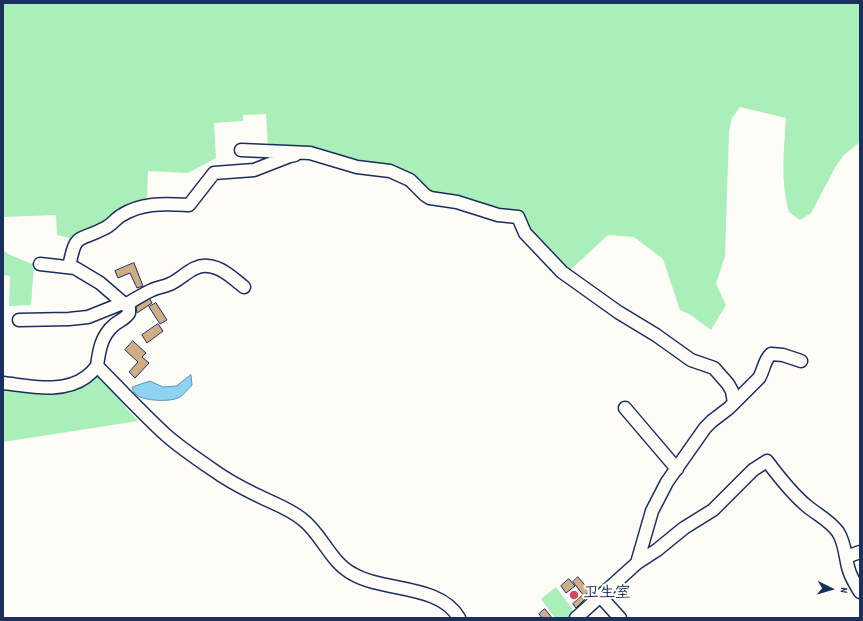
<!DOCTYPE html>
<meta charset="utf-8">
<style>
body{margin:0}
#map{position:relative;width:863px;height:621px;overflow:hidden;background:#fdfcf7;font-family:Dekko,sans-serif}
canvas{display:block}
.frame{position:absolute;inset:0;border:4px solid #1b2f5e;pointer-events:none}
.north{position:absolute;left:811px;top:569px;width:40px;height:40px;-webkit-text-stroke:3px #fdfcf7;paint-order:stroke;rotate:95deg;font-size:11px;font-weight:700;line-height:16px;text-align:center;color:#1b2f5e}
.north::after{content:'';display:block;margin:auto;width:14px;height:18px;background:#1b2f5e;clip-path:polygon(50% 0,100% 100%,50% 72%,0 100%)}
</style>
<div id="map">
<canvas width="863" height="621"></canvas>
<div class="frame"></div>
<div class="north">N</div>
</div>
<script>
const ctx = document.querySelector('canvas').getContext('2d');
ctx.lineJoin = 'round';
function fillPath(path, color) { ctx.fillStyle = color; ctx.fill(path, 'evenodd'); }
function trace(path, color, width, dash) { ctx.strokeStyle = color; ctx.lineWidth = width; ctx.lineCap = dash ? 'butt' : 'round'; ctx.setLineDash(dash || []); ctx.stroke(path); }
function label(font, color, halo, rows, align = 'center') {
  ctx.font = font + ' Dekko,"LXGW WenKai TC",sans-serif'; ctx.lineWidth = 4; ctx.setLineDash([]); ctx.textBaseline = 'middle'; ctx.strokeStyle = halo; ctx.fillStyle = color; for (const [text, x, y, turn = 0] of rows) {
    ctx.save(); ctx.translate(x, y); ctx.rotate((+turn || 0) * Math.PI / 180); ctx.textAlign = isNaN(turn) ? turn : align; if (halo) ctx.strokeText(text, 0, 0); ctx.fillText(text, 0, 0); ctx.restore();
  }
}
fillPath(new Path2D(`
 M3 3H860V142L844 155 836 166 811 213 800 220 789 212C780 181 784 150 786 118L740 107 732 118 729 132 725 256 716 284 726 305 711 330 689 314 680 310 663 259 634 237 608 235 567 273 530 234 523 213 502 212 437 195 407 173 268 148 266 114 243 115V121L214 123 216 158 188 173 148 171 147 197 97 228 74 239 57 235 56 215 3 217Z
 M3 250 8 254 34 265 31 305 9 306 10 276 3 275Z
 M98 376 138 421 3 442V388L89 381Z
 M556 587 575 613 569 618H555L541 599Z`), '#aaeeba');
const water = new Path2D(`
 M191 375 192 385C188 389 183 396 178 398 170 402 143 401 137 395 134 393 133 390 132 387L150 381 163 387 176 386Z`);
fillPath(water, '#8ed3f0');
trace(water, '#6091b6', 1);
const building = new Path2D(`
 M134 263 143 286 137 288 130 273 118 278 115 271Z
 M150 299 152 303 137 313 136 307Z
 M156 303 167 320 160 324 149 307Z
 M158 324 163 331 147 343 142 335Z
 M133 341 146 353 142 357 149 363 135 378 129 372 138 362 125 350Z
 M578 577 590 591 584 596 573 582Z
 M569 579 575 586 566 593 561 586Z
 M582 596 585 599 576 608 573 604Z
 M545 609 552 618H542L539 614Z`);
fillPath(building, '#d0ae83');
trace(building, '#1b2f5e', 1);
const minor = new Path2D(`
 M241 150 310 153 357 167 390 171 410 180 425 195 430 198 457 202 498 215 518 217 525 233 562 272 618 312 656 335 691 360 714 368 728 384 732 391 734 403
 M69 267C76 231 77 243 105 228 112 225 116 218 122 215 143 202 165 204 189 205L214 173 254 170 290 156 295 155
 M125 305C134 300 143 294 152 290 158 287 164 287 170 284 182 279 193 264 208 266 222 267 234 279 244 287
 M19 320 69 319 88 317 123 303
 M97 366C120 389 142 413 166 435 183 450 203 463 222 476 236 485 250 492 265 499 278 505 291 510 302 519 322 534 330 562 353 574 384 592 440 584 459 618
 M3 383C30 386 63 394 86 377 90 374 94 370 97 366 99 351 101 336 114 325 119 321 125 319 129 313V308L100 283 75 268 40 264
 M625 408 677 469
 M846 557 860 552
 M637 563 652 511 667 482 705 428 712 421 729 408 759 378C764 370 764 360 771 354L783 355 801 361
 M600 596 620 618
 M576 618 637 563 657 550 684 528 713 510 753 470 767 461C779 477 792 494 808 507 818 515 830 521 838 532 845 543 845 555 848 567 850 576 855 584 860 592`);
trace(minor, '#1b2f5e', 15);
trace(minor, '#fdfcf7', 12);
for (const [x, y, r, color] of [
 [574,595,5,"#d1495b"]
]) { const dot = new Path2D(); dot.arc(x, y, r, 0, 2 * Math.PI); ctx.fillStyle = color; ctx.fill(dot); trace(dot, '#fdfcf7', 1.5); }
label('16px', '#1b2f5e', '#fdfcf7', [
 ["卫生室",583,595]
], 'left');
</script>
